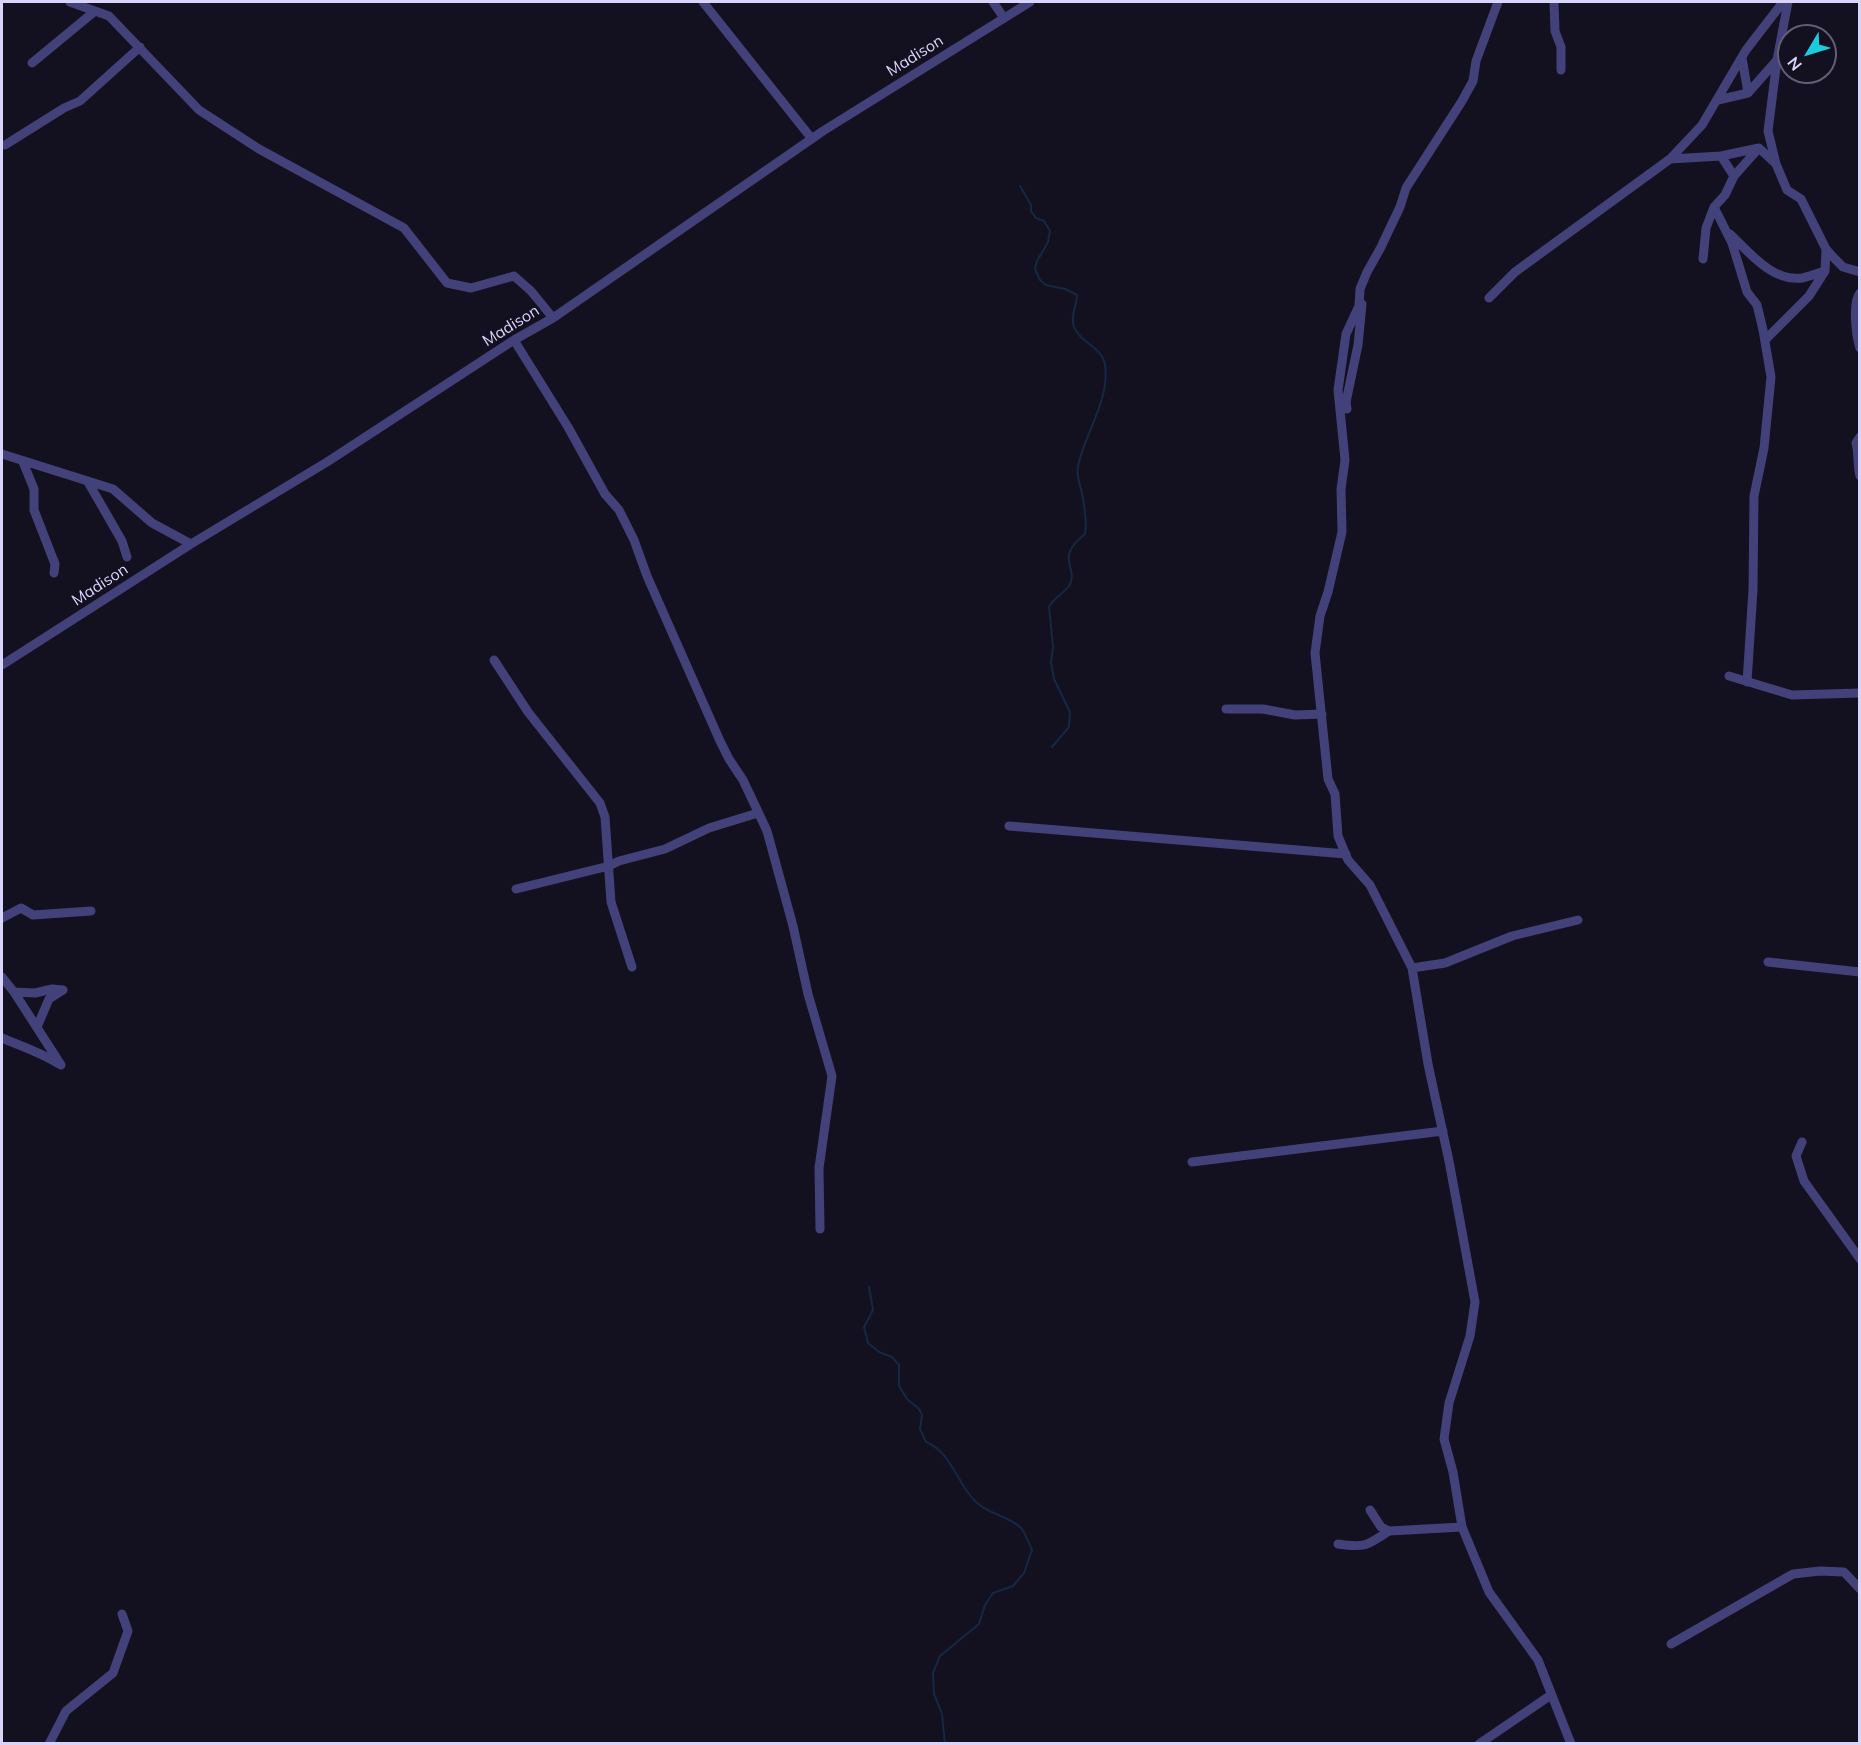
<!DOCTYPE html>
<style>
body{margin:0}
#map{position:relative;width:1861px;height:1745px;overflow:hidden;background:#131020;font-family:Mulish,sans-serif}
canvas{display:block}
.frame{position:absolute;inset:0;border:3px solid #d8d4fa;pointer-events:none}
.north{position:absolute;left:1777px;top:24px;width:60px;height:60px;box-sizing:border-box;background:#131020;border:2px solid #625e77;border-radius:50%;rotate:232deg;font-size:16px;font-weight:700;line-height:24px;text-align:center;color:#d8d4fa}
.north::after{content:'';display:block;margin:auto;width:21px;height:27px;background:#1ccbde;clip-path:polygon(50% 0,100% 100%,50% 72%,0 100%)}
</style>
<div id="map">
<canvas width="1861" height="1745"></canvas>
<div class="frame"></div>
<div class="north">N</div>
</div>
<script>
const ctx = document.querySelector('canvas').getContext('2d');
ctx.lineJoin = 'round';
function trace(path, color, width, dash) { ctx.strokeStyle = color; ctx.lineWidth = width; ctx.lineCap = dash ? 'butt' : 'round'; ctx.setLineDash(dash || []); ctx.stroke(path); }
function label(font, color, halo, rows, align = 'center') {
  ctx.font = font + ' Mulish,sans-serif'; ctx.lineWidth = 6; ctx.setLineDash([]); ctx.textBaseline = 'middle'; ctx.strokeStyle = halo; ctx.fillStyle = color; for (const [text, x, y, turn = 0] of rows) {
    ctx.save(); ctx.translate(x, y); ctx.rotate((+turn || 0) * Math.PI / 180); ctx.textAlign = isNaN(turn) ? turn : align; if (halo) ctx.strokeText(text, 0, 0); ctx.fillText(text, 0, 0); ctx.restore();
  }
}
trace(new Path2D(`
 M1020 186 1031 205V211L1036 218 1044 221 1050 231 1048 242 1037 261 1035 269 1040 280 1046 285 1065 289 1077 295C1077 305 1070 316 1074 327 1080 343 1102 346 1105 365 1110 400 1085 433 1078 466 1076 476 1080 484 1082 493 1084 504 1087 524 1085 534 1053 559 1080 568 1069 586 1063 594 1053 598 1049 607L1053 647 1051 662 1054 679 1070 712 1069 727 1052 747
 M869 1287 873 1310 864 1327 868 1343 879 1352 892 1357 899 1365V1386L907 1399 919 1409 922 1415 920 1429 926 1442C952 1453 956 1482 975 1501 988 1515 1009 1515 1022 1529 1026 1535 1029 1544 1032 1550L1024 1573 1013 1586 993 1593 985 1605 979 1624 940 1656 933 1673 934 1694 942 1714 945 1744`), '#152844', 2);
trace(new Path2D(`
 M70 2 109 16 199 110 259 149 404 228 447 283 471 288 514 276 531 291 553 318
 M703 2 812 139
 M993 2 1004 18
 M1498 2 1476 61 1473 81 1462 101 1406 188 1400 207 1380 249 1367 272 1360 289 1359 306 1346 334 1338 390 1345 460 1341 489 1342 532 1328 592 1320 616 1315 653 1328 779 1335 794 1338 836 1348 860 1370 885 1412 968 1428 1064 1449 1161 1475 1302 1470 1336 1449 1403 1444 1439 1453 1472 1462 1527 1489 1592 1538 1660 1571 1744
 M1554 2 1555 31 1561 47V70
 M1788 2 1777 60 1768 131 1776 164 1787 190 1801 199 1826 249 1833 257 1843 267 1860 272
 M1742 58 1748 93
 M32 63 95 11
 M1718 100 1748 93 1777 60
 M5 145 64 108 80 101 140 47
 M1721 156 1734 176
 M1670 159 1702 125 1746 50 1783 2
 M1714 207 1732 243 1747 292 1757 305 1763 330 1771 377 1764 448 1754 496 1753 590 1747 682
 M1730 234C1749 252 1772 282 1802 278 1809 277 1817 273 1825 271
 M1703 259 1706 228 1714 207 1725 195 1734 176 1759 148 1775 163
 M1860 293C1852 302 1856 336 1860 348
 M1489 298 1515 272 1670 159 1721 156 1759 148
 M514 340 568 427 605 494 619 510 634 540 647 576 720 741 729 759 743 780 767 831 793 926 808 994 832 1076 819 1168 820 1229
 M1765 340 1809 296 1825 271 1826 249
 M1347 409 1346 402 1358 345 1362 304
 M1860 437 1856 443C1859 454 1857 464 1860 476
 M2 454 113 489 152 523 191 544
 M23 462 34 489V510L55 564 54 573
 M88 482 122 541 127 557
 M494 660 528 712 600 803 605 817 611 902 632 967
 M2 665 191 544 327 462 514 340 553 318 823 131 1030 2
 M1729 676 1792 695 1860 693
 M1226 709H1263L1295 715 1322 714
 M1009 826 1346 854
 M516 889 609 866 619 861 665 849 709 828 758 813
 M2 918 21 908 33 915 91 911
 M1768 962 1860 972
 M1412 968 1445 963 1512 936 1578 920
 M2 977 14 992 61 1065
 M14 992 35 993 52 989 63 990 49 999 37 1027
 M2 1038C21 1046 42 1053 59 1064
 M1802 1142 1796 1156 1804 1181 1860 1259
 M1192 1162 1443 1131
 M1370 1510 1381 1527 1389 1531 1462 1527
 M1338 1544C1364 1548 1367 1546 1389 1531
 M1671 1644 1793 1574 1820 1571 1844 1572 1860 1589
 M49 1744 66 1711 113 1673 128 1631 122 1614
 M1479 1744 1551 1695`), '#434179', 9);
label('16px', '#d8d4fa', '#131020', [
 ["Madison",915,56,-32],
 ["Madison",511,326,-32],
 ["Madison",100,585,-33]
]);
</script>
